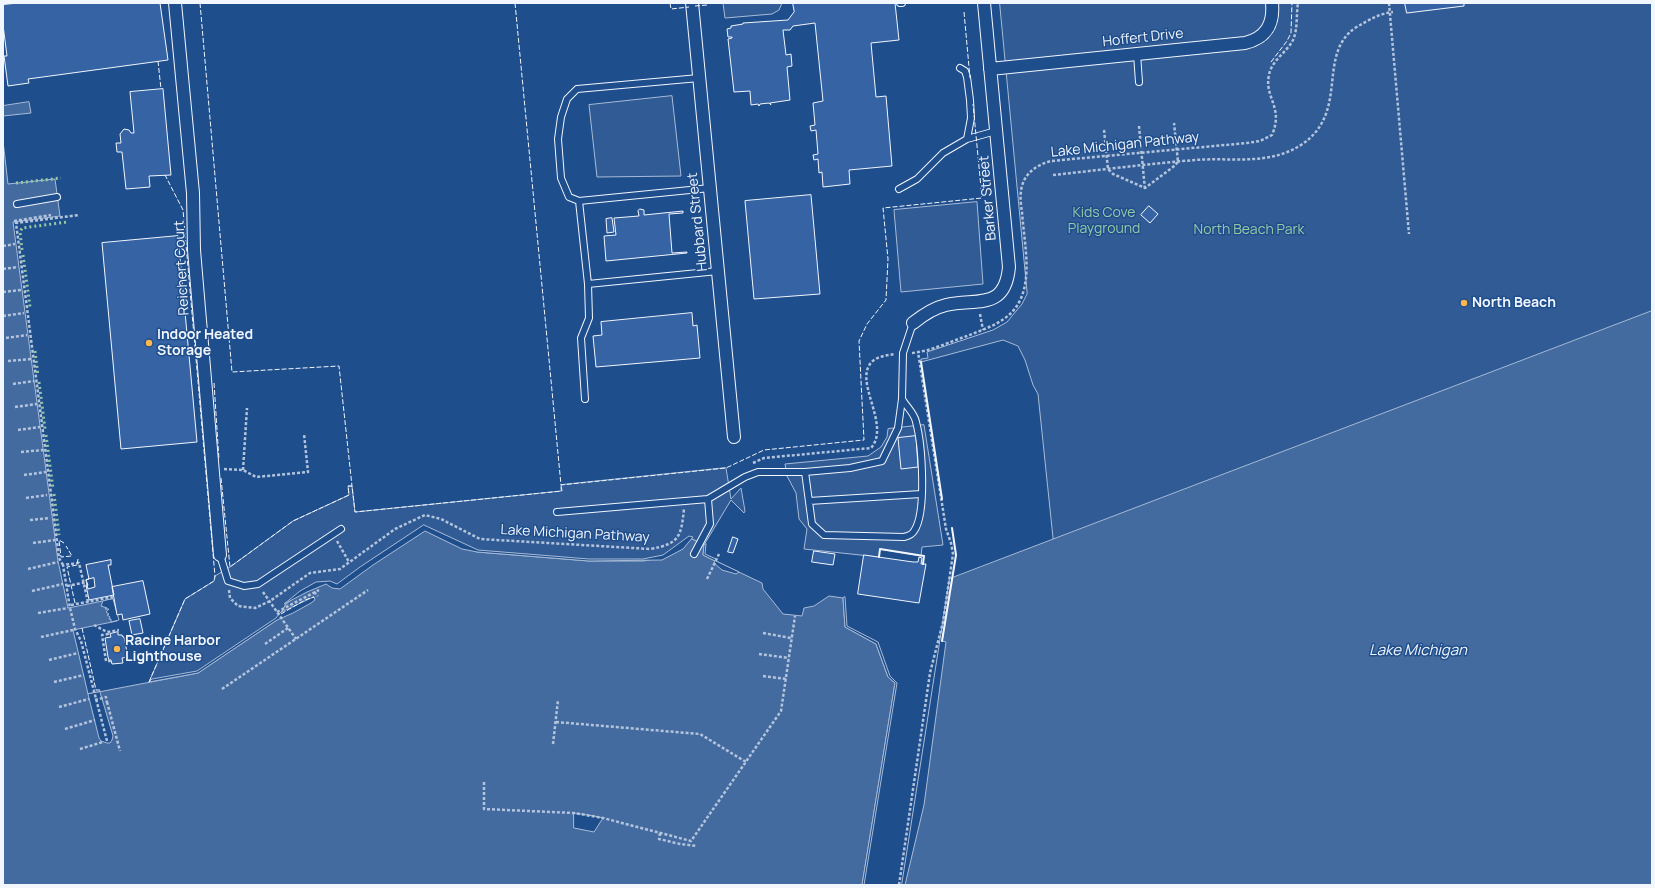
<!DOCTYPE html>
<style>
body{margin:0}
#map{position:relative;width:1655px;height:888px;overflow:hidden;background:#1f4e8c;font-family:Manrope,sans-serif}
canvas{display:block}
.frame{position:absolute;inset:0;border:4px solid #f2f6ff;pointer-events:none}
</style>
<div id="map">
<canvas width="1655" height="888"></canvas>
<div class="frame"></div>
</div>
<script>
const ctx = document.querySelector('canvas').getContext('2d');
ctx.lineJoin = 'round';
function fillPath(path, color) { ctx.fillStyle = color; ctx.fill(path, 'evenodd'); }
function trace(path, color, width, dash) { ctx.strokeStyle = color; ctx.lineWidth = width; ctx.lineCap = dash ? 'butt' : 'round'; ctx.setLineDash(dash || []); ctx.stroke(path); }
function label(font, color, halo, rows, align = 'center') {
  ctx.font = font + ' Manrope,sans-serif'; ctx.lineWidth = 3; ctx.setLineDash([]); ctx.textBaseline = 'middle'; ctx.strokeStyle = halo; ctx.fillStyle = color; for (const [text, x, y, turn = 0] of rows) {
    ctx.save(); ctx.translate(x, y); ctx.rotate((+turn || 0) * Math.PI / 180); ctx.textAlign = isNaN(turn) ? turn : align; if (halo) ctx.strokeText(text, 0, 0); ctx.fillText(text, 0, 0); ctx.restore();
  }
}
const built = new Path2D(`
 M782 3 779 10 772 14 725 18 723 3Z
 M1000 3H1652V331L1055 557 1038 394 1033 385 1025 360 1018 346 1003 340 921 362V359L928 358 927 352 993 330 1007 322 1022 304 1027 294Z
 M672 96 681 176 597 177 589 105Z
 M977 202 983 284 901 292 894 210Z
 M924 425 943 545 922 547 921 556 880 549 879 557 804 549 807 529 799 519 796 493 787 476 785 464 868 456 881 447 887 437 888 429Z
 M726 468 731 499 741 488 745 511 744 513 731 500 704 545 690 538 663 557 644 561 337 586 301 592 286 604 277 620 198 673 149 682 185 599 214 581 215 576 230 567 293 521 349 495 348 486H352L355 512 561 491V485Z`);
fillPath(built, '#305b95');
trace(built, '#a8bbd7', 1);
const water = new Path2D(`
 M29 102 31 113 3 116V106Z
 M3 141 8 184 55 179 60 216 13 222 58 561 68 608 113 599 117 621 73 630 88 694 198 673 277 620 286 604 301 592 317 584 330 583 337 586 424 527 477 552 589 561H644L663 557 690 538 704 545 703 555 762 583 763 589 783 614 802 616 804 608 814 606 829 596 843 598 845 627 876 644 888 677 895 683 862 885H3Z
 M1652 311V885H904L952 578Z`);
fillPath(water, '#446ba0');
trace(water, '#a8bbd7', 1);
const pier = new Path2D(`
 M424 525 478 550 589 559H643L663 555 689 536 693 537 683 549 662 560 589 561 477 552 462 549 425 531 373 565 340 589 332 588 326 584 307 592 284 604 300 591 316 582 330 581 337 584 360 567Z
 M706 544 705 554 716 559V561L739 572 736 574 722 570 714 563 715 561 703 555 704 545Z
 M950 578H952L942 641 946 642 924 805 905 885H902Z
 M314 597 315 600 311 603 293 613 277 620 198 673 149 682 152 679 197 671 276 618 280 613Z
 M845 597 847 626 878 642 890 676 897 683 864 885H862L895 683 888 677 876 644 845 627 843 598Z
 M113 599 119 620 111 622V619H109L110 617 107 615 109 614 106 612 109 609H105L107 608 101 606 103 601Z
 M100 692 113 736 112 740 110 743H107L101 741 99 738 88 694Z
 M574 813 594 816 603 818 594 832 574 828Z`);
fillPath(pier, '#1f4e8c');
trace(pier, '#a8bbd7', 1);
const building = new Path2D(`
 M18 3H160L168 60 28 79 29 83 8 86 4 56H7L3 25V5Z
 M793 3H895L899 40 871 43 876 97 886 96 892 166 849 170 850 184 823 187 822 172 819 173 818 159 814 160 813 155 818 154 816 130 811 131 810 126 815 125 813 103 823 101 815 23 793 26 790 30H783L786 55 791 54 792 66 787 67 790 100 770 103 771 105 769 103 760 104 759 106 758 104 751 105 750 91 734 92 728 39 732 38V37H728L727 29 731 28V26L743 24V23L788 20 794 12Z
 M1405 3H1464V6L1407 13Z
 M163 89 171 175 149 176 150 187 126 189 122 152H117L116 143H121L120 134 124 129 129 130 131 133H134L130 92Z
 M811 195 820 294 754 299 745 201Z
 M1149 206 1158 214 1150 223 1141 215Z
 M640 209 644 210V215L683 211V213L669 214 672 253 687 252V253L606 261 604 236 616 235 614 218 639 216 638 211Z
 M612 218 614 232 607 233 606 219Z
 M178 236 197 442 121 449 102 243Z
 M692 313 693 326 697 325 700 358 596 367 593 336 602 335 601 322Z
 M916 436 918 467 901 469 898 438Z
 M733 537 738 539 733 553 728 552Z
 M814 551 835 554 833 565 812 562Z
 M864 555 913 562H918L919 557 922 558 921 564H926L919 603 858 594Z
 M111 560V565H108L114 595 89 600 86 585H88L86 580 89 579 86 565Z
 M94 578 95 587 88 589 86 580Z
 M143 581 150 614 123 620 122 614 117 615 112 587Z
 M140 619 143 633 132 635 129 621Z
 M118 632V635H122L123 637H124L128 657 122 658 123 663 112 664 111 660H109L108 657 105 638 111 637 110 634Z`);
fillPath(building, '#3563a3');
trace(building, '#f2f6ff', 1);
const service = new Path2D(`
 M900 3H902
 M1137 54 1139 82
 M960 68 965 71 967 77 970 100 971 118 967 139
 M699 78 577 89 567 99 561 117 558 139 561 178 569 197 579 201 710 188
 M899 189 917 179 943 153 967 139 996 131
 M579 201 588 284 589 318 581 338 585 399
 M17 204 57 197
 M588 284 718 271
 M805 472 812 524 824 535 904 537C908 536 912 535 914 531 927 513 922 444 916 422 915 414 906 406 902 399
 M809 501 921 494
 M557 512 708 499 745 477 758 472H805L850 468 882 461 898 428 902 399 903 353 913 323
 M694 554 710 524 708 499
 M220 555 228 581 244 586 258 584 341 529`);
const minor = new Path2D(`
 M175 3 193 193 194 250 220 555
 M692 3 734 437
 M990 69 1245 43C1266 38 1274 24 1272 3
 M913 323C923 315 933 308 946 305 977 298 1005 311 1009 267L984 3`);
trace(service, '#f2f6ff', 8);
trace(minor, '#f2f6ff', 14);
trace(new Path2D(`
 M1389 3 1409 234
 M1139 126 1145 190
 M1104 130 1108 169 1113 174 1145 188 1173 167 1178 162 1174 123
 M1053 175C1100 170 1147 164 1195 160 1231 157 1268 166 1301 145 1348 114 1319 61 1350 32 1353 29 1358 26 1362 24 1372 18 1382 13 1393 12
 M14 221 51 215
 M3 246 15 244
 M3 269 18 267
 M3 292 21 290
 M980 314 983 330
 M3 316 24 313
 M6 338 27 335
 M912 353C931 351 949 342 967 336 982 330 998 325 1010 314 1036 290 1024 244 1022 212 1021 206 1020 198 1021 191 1023 174 1036 165 1051 161L1247 143 1260 141 1272 135C1284 107 1264 98 1269 75 1271 61 1287 52 1293 40 1298 29 1296 15 1298 3
 M8 361 31 359
 M13 384 34 381
 M15 407 37 404
 M18 430 40 427
 M21 452 43 450
 M753 463 764 458 871 448C892 424 850 378 874 360 880 356 888 355 895 354
 M224 469 243 470 256 477 308 472 304 434
 M243 470 247 408
 M24 475 46 472
 M26 498 47 495
 M30 520 50 518
 M337 541 349 562
 M33 543 55 540
 M63 565 59 558 54 517 16 223 79 215
 M28 569 58 562
 M707 579 719 554
 M67 586 87 582
 M229 590 230 598 238 606 255 608 270 601 310 573 340 569 395 529 425 515 441 519 480 539 650 549C680 544 681 536 684 509
 M32 591 63 584
 M263 592 296 639
 M314 592 318 596
 M88 602 79 563 63 565 70 608 75 629 81 641 107 741
 M71 605 113 597
 M277 612 319 590
 M38 613 68 608
 M94 625 107 632
 M763 633 791 638
 M41 637 73 630
 M265 644 288 628
 M759 654 789 658
 M49 660 78 653
 M111 661H106L102 635 108 634 107 632 119 630
 M763 676 786 679
 M54 682 84 675
 M222 689 368 590
 M95 700 106 697 107 703
 M107 702 120 751
 M59 707 89 699
 M556 722 700 734 746 762
 M65 729 95 720
 M553 744 558 700
 M80 749 103 742
 M484 782V809L574 813 603 818 691 841 781 711 795 616
 M660 833 659 839 680 844 697 846
 M899 885 930 673 943 622 953 554 951 543 946 529 918 352`), '#b3c4dc', 2.5, [3, 2]);
trace(service, '#1f4e8c', 6);
trace(minor, '#1f4e8c', 12);
trace(new Path2D(`
 M16 183 61 178
 M22 250 20 232 22 228 67 222
 M23 255 30 307
 M35 351 38 376
 M39 382 45 429
 M46 435 53 489
 M54 494 59 535`), '#97c8a6', 3, [2, 3]);
trace(new Path2D(`
 M200 3 232 372 339 366 352 486
 M515 3 561 485 726 468 764 450 864 440 859 341 867 324 886 300 888 259 883 208 982 198 973 104
 M670 3 671 9 689 7
 M695 6 707 5V3
 M964 12 970 78
 M158 61 161 89
 M1271 62 1287 41 1291 33 1292 3
 M214 383 219 460
 M221 478 230 567 293 521 349 495 348 486H352L355 512 562 491 561 485
 M64 543 59 540 61 557 72 556 66 546
 M75 603 67 567 77 565 78 559
 M281 614 305 600 314 597
 M82 628 96 690H100V692
 M149 682 185 599 214 581 215 576 183 210 165 175`), '#f2f6ff', 1, [5, 2]);
trace(new Path2D(`
 M921 362 942 499
 M879 557 880 549 924 556 923 564
 M942 641 956 555 952 528`), '#f2f6ff', 2);
for (const [x, y, r, color] of [
 [1464,303,4,"#ffb74d"],
 [149,343,4,"#ffb74d"],
 [117,649,4,"#ffb74d"]
]) { const dot = new Path2D(); dot.arc(x, y, r, 0, 2 * Math.PI); ctx.fillStyle = color; ctx.fill(dot); trace(dot, '#1f4e8c', 1.5); }
label('14px', '#f2f6ff', '#1f4e8c', [
 ["Hoffert Drive",1143,38,-6],
 ["Lake Michigan Pathway",1125,145,-6],
 ["Barker Street",988,198,-95],
 ["Hubbard Street",698,222,-96],
 ["Reichert Court",182,268,-93],
 ["Lake Michigan Pathway",575,534,3]
]);
label('14px', '#97c8a6', '#1f4e8c', [
 ["Kids Cove",1104,213],
 ["Playground",1104,229],
 ["North Beach Park",1249,230]
]);
label('bold 14px', '#f2f6ff', '#1f4e8c', [
 ["North Beach",1472,303],
 ["Indoor Heated",157,335],
 ["Storage",157,351],
 ["Racine Harbor",125,641],
 ["Lighthouse",125,657]
], 'left');
label('italic 15px', '#f2f6ff', '#1f4e8c', [
 ["Lake Michigan",1418,651]
]);
</script>
